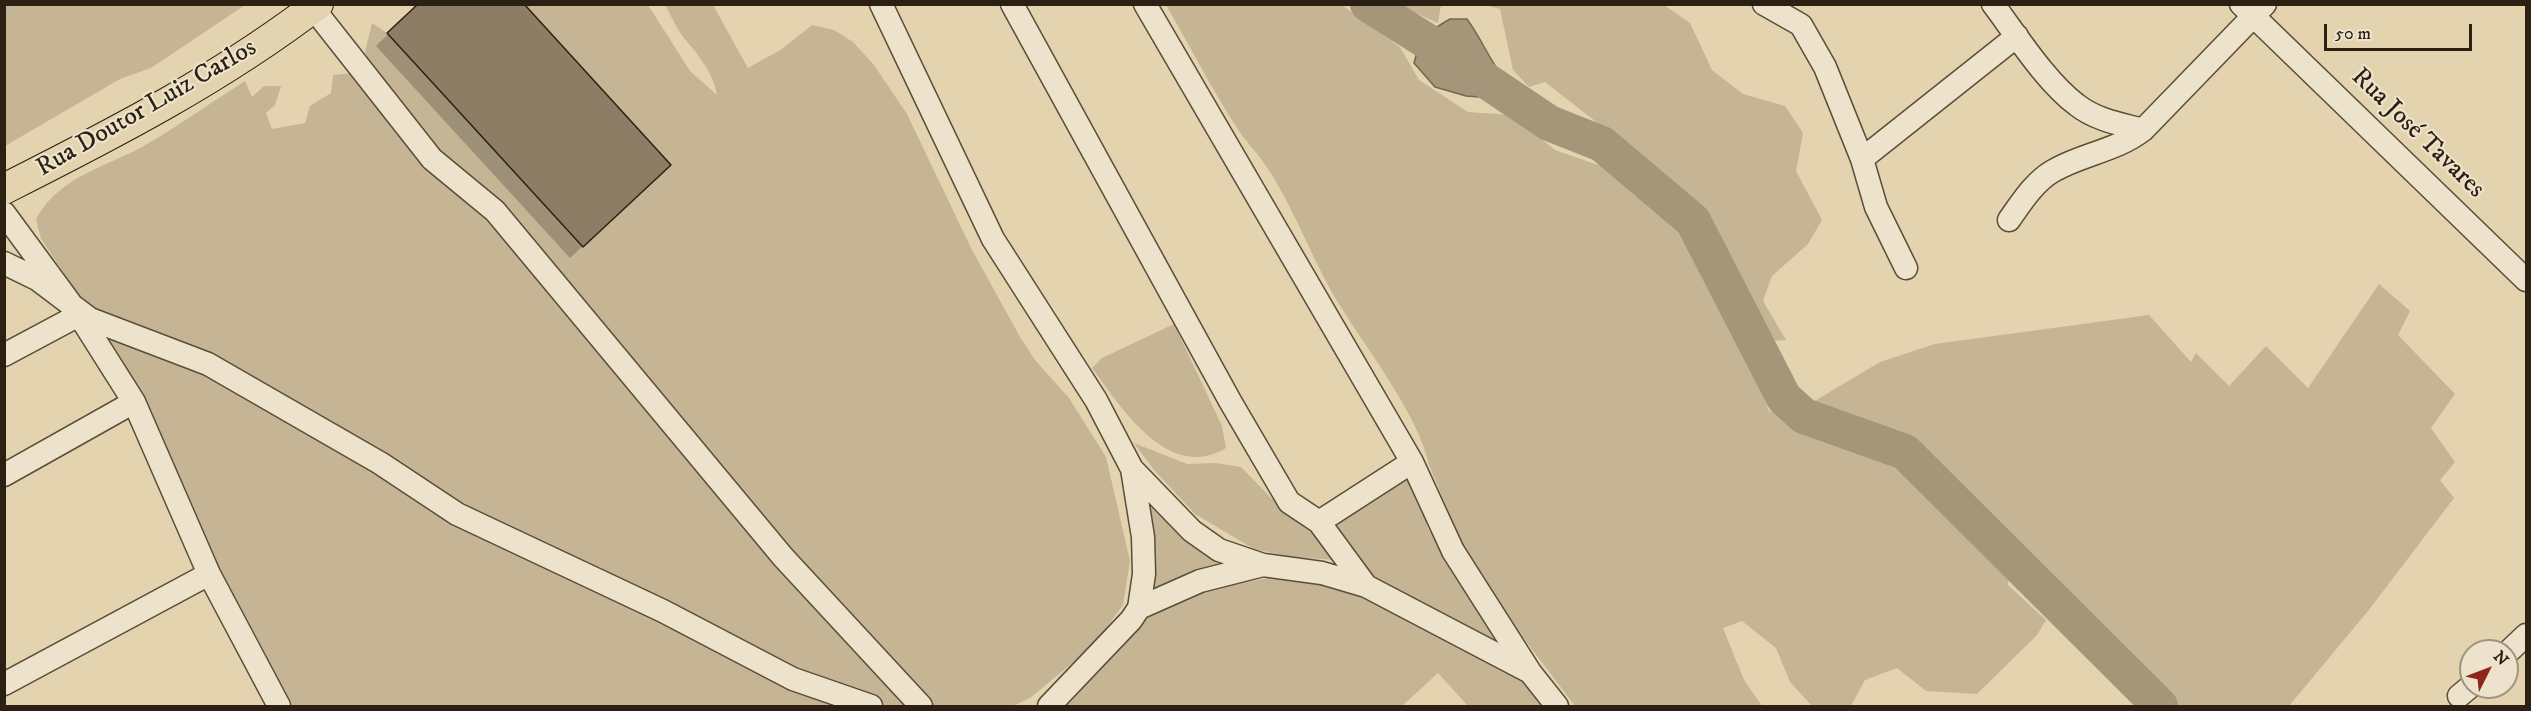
<!DOCTYPE html>
<meta charset="utf-8">
<style>
body{margin:0}
#map{position:relative;width:2531px;height:711px;overflow:hidden;background:#e4d3af;font-family:"IM FELL DW Pica",serif}
canvas{display:block}
.frame{position:absolute;inset:0;border:6px solid #2c2012;pointer-events:none}
.north{position:absolute;left:2459px;top:639px;width:60px;height:60px;box-sizing:border-box;background:#ede2cb;border:2px solid #a09481;border-radius:50%;rotate:48deg;font-size:16px;font-weight:700;line-height:24px;text-align:center;color:#2c2012}
.north::after{content:'';display:block;margin:auto;width:21px;height:27px;background:#8f2418;clip-path:polygon(50% 0,100% 100%,50% 72%,0 100%)}
.scale{position:absolute;left:2324px;top:24px;width:148px;height:27px;box-sizing:border-box;border:3px solid #2c2012;border-top:0;padding-left:8px;font-size:18px;line-height:21px;white-space:nowrap;color:#2c2012;-webkit-text-stroke:4px #ede2cb;paint-order:stroke}
</style>
<div id="map">
<canvas width="2531" height="711"></canvas>
<div class="frame"></div>
<div class="north">N</div>
<div class="scale">50 m</div>
</div>
<script>
const ctx = document.querySelector('canvas').getContext('2d');
ctx.lineJoin = 'round';
function fillPath(path, color) { ctx.fillStyle = color; ctx.fill(path, 'evenodd'); }
function trace(path, color, width, dash) { ctx.strokeStyle = color; ctx.lineWidth = width; ctx.lineCap = dash ? 'butt' : 'round'; ctx.setLineDash(dash || []); ctx.stroke(path); }
function label(font, color, halo, rows, align = 'center') {
  ctx.font = font + ' "IM FELL DW Pica",serif'; ctx.lineWidth = 4.5; ctx.setLineDash([]); ctx.textBaseline = 'middle'; ctx.strokeStyle = halo; ctx.fillStyle = color; for (const [text, x, y, turn = 0] of rows) {
    ctx.save(); ctx.translate(x, y); ctx.rotate((+turn || 0) * Math.PI / 180); ctx.textAlign = isNaN(turn) ? turn : align; if (halo) ctx.strokeText(text, 0, 0); ctx.fillText(text, 0, 0); ctx.restore();
  }
}
fillPath(new Path2D(`
 M5 4H245V5L151 68 120 79 5 146Z
 M524 5H648L690 71 717 95C713 72 699 56 684 38 676 28 671 15 665 5H713L748 68 782 49 812 25 834 30 853 42 874 65 907 114 971 248 1020 337 1035 360 1069 398 1106 457 1130 561 1123 605 1093 646 1030 698 1013 706 933 705 884 656 446 163 374 77 365 52 372 23 387 33 583 247Z
 M1166 5H1342L1400 47 1419 80 1468 112 1513 115 1555 150 1607 168 1636 197 1642 187 1686 225 1735 320 1769 411 1896 454 1994 553 2008 573V585L2046 620 2037 635 1977 694 1926 691 1897 668 1865 680 1851 706H1812L1790 682 1776 648 1742 621 1723 628 1744 680 1762 706H1575L1493 598 1469 561 1429 465C1417 411 1365 348 1336 299 1310 255 1293 205 1264 163 1256 151 1246 142 1239 131 1212 90 1190 46 1166 5Z
 M1398 5H1441L1438 23Z
 M1484 5H1664L1690 23 1712 70 1743 94 1785 106 1803 133 1796 171 1822 220 1808 244 1772 276 1763 301 1786 340 1769 341 1720 253 1682 195 1627 146 1545 82 1529 87 1513 70 1500 9Z
 M353 73 491 218 911 706H283L121 358 41 239 36 219C58 178 102 168 140 148 176 128 210 103 245 81L252 97 264 86H281L275 105 266 113 272 129 305 123 310 106 331 93 333 75Z
 M2379 284 2410 311 2398 335 2455 394 2431 428 2455 462 2440 480 2454 498 2368 611 2289 706H2171L1906 442 1808 405 1880 362 1935 344 2149 315 2191 362 2196 353 2229 386 2266 346 2308 388Z
 M1174 324 1222 426 1226 448C1168 483 1121 407 1092 368L1102 358Z
 M1134 443 1187 464 1216 463 1241 467 1277 504 1324 543 1336 560 1291 557 1254 549 1195 514 1154 470Z
 M1402 478 1408 480 1419 495 1428 529 1516 659 1375 582 1332 528 1339 519Z
 M1148 500 1229 562C1198 571 1171 579 1146 601Z
 M1285 575 1368 596 1523 682 1546 706H1468L1438 673 1402 706H1058L1138 623 1169 596Z`), '#c5b594');
const water = new Path2D(`
 M1450 19H1467C1481 38 1489 59 1503 77L1494 98 1466 96 1435 87 1414 63C1419 40 1430 30 1450 19Z`);
fillPath(water, '#a5967a');
trace(water, '#756750', 1.5);
fillPath(new Path2D(`
 M420 4 657 177 570 258 376 46Z`), '#0003');
trace(new Path2D(`
 M1368 4 1436 47 1549 123 1602 144 1693 221 1784 398 1804 416 1905 452 2160 706`), '#a5967a', 36);
const building = new Path2D(`
 M418 4H524L671 165 583 247 387 33Z`);
fillPath(building, '#8c7d64');
trace(building, '#2c2012', 1.5);
const minor = new Path2D(`
 M881 4 993 239 1096 400 1132 469 1143 537 1144 574 1139 608
 M1012 4 1230 401 1289 502 1319 522 1366 586
 M1145 4 1412 462 1453 551 1530 672
 M1764 4 1801 25 1825 67 1862 159 1876 207 1906 268
 M1993 4C2017 36 2046 82 2077 105 2096 120 2120 124 2143 130
 M2241 4 2526 280
 M313 8 432 159 495 211 783 557 921 706
 M1862 159 2017 36
 M4 213 79 315 134 402 209 574 279 706
 M2009 220C2021 203 2034 182 2053 171 2082 154 2116 151 2143 130L2265 4
 M4 263 37 279 90 319 208 364 380 463 457 514 663 611 793 679 871 706
 M4 355 79 315
 M1132 469 1192 531 1219 550 1263 565
 M4 475 134 402
 M1319 522 1412 462
 M2507 653 2526 635
 M4 684 209 574
 M2459 696 2471 686
 M1049 706 1131 620 1139 608 1200 581 1263 565 1322 573 1366 586 1530 672 1557 706`);
const major = new Path2D(`
 M4 189C113 134 220 79 318 4`);
trace(minor, '#5a4d39', 25);
trace(major, '#2c2012', 32);
trace(minor, '#ede2cb', 22);
trace(major, '#e4d3af', 30);
label('26px', '#2c2012', '#ede2cb', [
 ["Rua Doutor Luiz Carlos",147,109,-30],
 ["Rua José Tavares",2417,134,44]
]);
</script>
